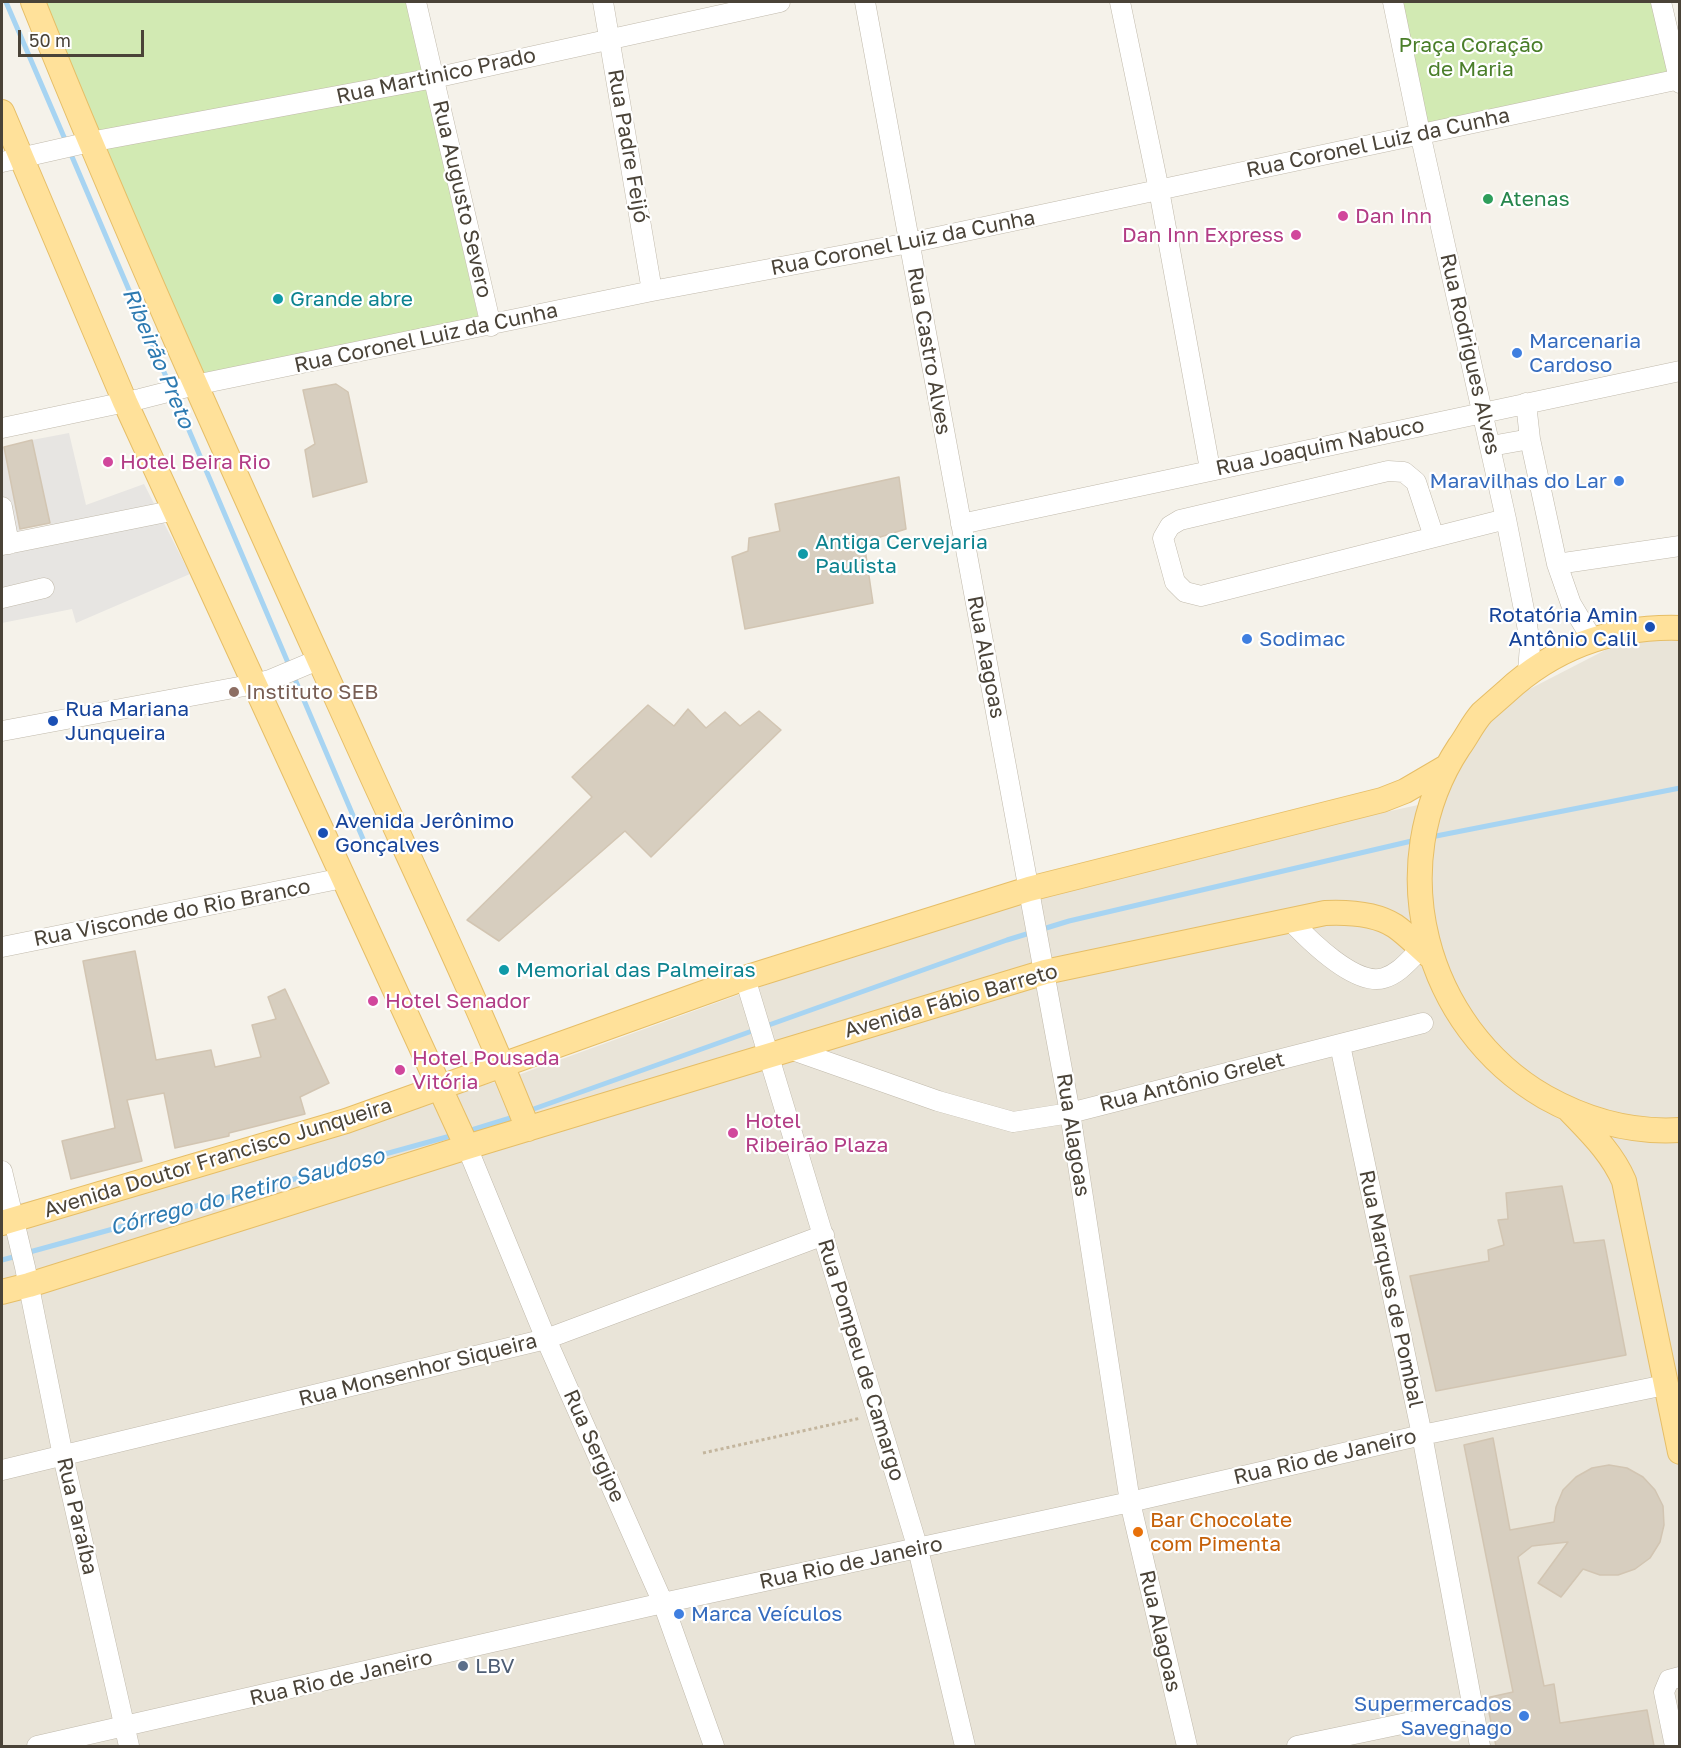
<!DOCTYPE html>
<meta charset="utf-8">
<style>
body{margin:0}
#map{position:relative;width:1681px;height:1748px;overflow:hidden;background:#f5f2ea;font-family:"Golos Text",sans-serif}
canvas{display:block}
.frame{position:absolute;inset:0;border:3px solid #4a4338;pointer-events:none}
.scale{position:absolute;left:18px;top:30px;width:126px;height:27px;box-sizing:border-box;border:3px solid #4a4338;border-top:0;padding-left:8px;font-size:18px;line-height:21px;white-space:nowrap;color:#4a4338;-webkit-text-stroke:4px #fff;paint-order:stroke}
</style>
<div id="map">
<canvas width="1681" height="1748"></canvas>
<div class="frame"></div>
<div class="scale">50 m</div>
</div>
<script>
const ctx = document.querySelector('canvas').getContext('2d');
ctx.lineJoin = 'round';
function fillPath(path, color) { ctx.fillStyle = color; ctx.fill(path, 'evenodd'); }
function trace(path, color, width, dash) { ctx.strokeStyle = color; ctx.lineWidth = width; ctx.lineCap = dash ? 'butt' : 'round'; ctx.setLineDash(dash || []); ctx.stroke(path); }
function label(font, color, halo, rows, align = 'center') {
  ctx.font = font + ' "Golos Text",sans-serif'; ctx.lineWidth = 4.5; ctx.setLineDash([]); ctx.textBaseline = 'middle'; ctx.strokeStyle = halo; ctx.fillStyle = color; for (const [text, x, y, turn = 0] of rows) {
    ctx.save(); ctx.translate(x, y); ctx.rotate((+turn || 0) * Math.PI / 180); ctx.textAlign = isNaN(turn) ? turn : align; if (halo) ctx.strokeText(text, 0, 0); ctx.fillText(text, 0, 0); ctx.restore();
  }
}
fillPath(new Path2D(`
 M1650 627 1679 631V1746H2V1208L507 1079 1029 889 1432 802 1481 714Z`), '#e9e4d8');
fillPath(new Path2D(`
 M42 2H407L423 74 94 134Z
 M1401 2H1653L1669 73 1426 124Z
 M426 88 479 320 201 375 101 148Z`), '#d2eab3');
fillPath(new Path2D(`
 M69 433 86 505 144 484 190 574 76 623 72 609 2 623V447H4L21 534 51 528 32 440Z`), '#e7e5e2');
trace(new Path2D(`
 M6 2 67 144
 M70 152 170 386
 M174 395 366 846
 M1431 837 1680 788
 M528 1111 1007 940 1069 921 1416 840
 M465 1132 517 1116
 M26 1253 454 1135
 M2 1260 17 1256`), '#a7d4f2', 5);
const building = new Path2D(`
 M336 384 348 392 367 482 313 497 305 450 315 444 303 390Z
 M32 440 50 523 20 529 4 447Z
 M899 477 906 529 864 542 873 603 745 629 732 557 748 551 749 538 780 531 775 504Z
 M648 705 674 726 688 709 706 728 725 712 740 726 759 711 781 730 651 857 625 831 499 941 467 920 592 797 572 777Z
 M135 951 156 1060 211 1050 215 1067 261 1057 252 1025 276 1019 268 997 285 989 329 1083 300 1097 305 1114 229 1133V1136L175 1148 164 1093 127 1100 142 1161 71 1179 62 1141 115 1128 83 961Z
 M1562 1186 1574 1243 1604 1240 1626 1355 1436 1391 1410 1276 1489 1261 1488 1250 1504 1245 1498 1220 1508 1219 1506 1193Z
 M1493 1438 1510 1530 1554 1522 1556 1507 1563 1490 1576 1477 1592 1468 1609 1465 1627 1468 1643 1477 1655 1490 1663 1506 1664 1525 1660 1542 1650 1558 1635 1569 1618 1575H1600L1583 1569 1561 1597 1538 1583 1568 1542 1532 1546 1518 1557 1544 1686 1554 1684 1560 1723 1647 1710 1654 1746H1496L1486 1698 1513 1692 1464 1445Z`);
fillPath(building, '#d7cebf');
trace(building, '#d2c5b2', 1.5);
const minor = new Path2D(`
 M416 2 491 326
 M603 2 652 291
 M865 2 1070 1113 1130 1502 1187 1746
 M1120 2 1159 190 1210 469
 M1393 2 1420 133 1506 519 1527 625 1530 645 1528 672
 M1661 2 1680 83
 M2 162 90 142 434 78 780 2
 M1526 403 1530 439 1557 564 1571 604 1592 639
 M2 428 140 399 195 385 652 291 909 243 1680 79
 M1491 446 1530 439
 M2 507 9 544
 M961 524 1680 371
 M1434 537 1416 482 1404 472 1388 471 1180 520 1170 526 1163 538 1175 582 1185 592 1201 596 1506 519
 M2 545 176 510
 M1557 564 1680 546
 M2 598 44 588
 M2 731 255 684 270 680 320 659
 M1290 920C1308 939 1355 987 1384 978 1400 973 1409 960 1421 949
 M2 947 343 878
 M745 978 918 1549 965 1746
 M1340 1045 1422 1435 1480 1746
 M790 1049 938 1101 1013 1122 1070 1113 1423 1023
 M467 1147 546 1339 663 1603 714 1746
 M2 1171 25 1267 63 1456 129 1746
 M2 1470 546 1339 824 1235
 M37 1746 663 1603 1130 1502 1422 1435 1665 1385
 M1297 1746 1473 1709
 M1675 1746 1664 1692 1669 1680 1680 1677`);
const major = new Path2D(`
 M33 2C134 254 248 502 360 750 417 876 477 1000 528 1129
 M2 112 125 402 467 1147
 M1680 628C1613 626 1555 647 1506 692 1498 699 1490 706 1482 713 1473 723 1467 736 1459 747 1381 865 1424 1027 1545 1097 1586 1120 1632 1133 1680 1130
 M1570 1111C1591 1133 1612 1153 1624 1181L1680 1452
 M2 1223 346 1121 745 978 1029 889 1382 800 1405 791 1446 767
 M2 1292 29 1285 467 1147 1045 972 1325 913C1348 912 1375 913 1395 926 1408 935 1420 948 1432 958`);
trace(minor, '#c1baac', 21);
trace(major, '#e6be67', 26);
trace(new Path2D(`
 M703 1453 861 1418`), '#c3b59d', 3, [3, 3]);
trace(minor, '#fff', 20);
trace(major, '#ffe19a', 24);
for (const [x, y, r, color] of [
 [1488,199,6,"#2e9e5b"],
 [1343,216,6,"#d1479c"],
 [1296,235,6,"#d1479c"],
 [278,299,6,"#0f9aa8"],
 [1517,353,6,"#3f7fe0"],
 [108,462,6,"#d1479c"],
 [1619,481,6,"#3f7fe0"],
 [803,554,6,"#0f9aa8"],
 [1650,627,6,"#1a4fb4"],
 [1247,639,6,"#3f7fe0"],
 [234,692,6,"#8d6e63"],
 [53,721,6,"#1a4fb4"],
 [323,833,6,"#1a4fb4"],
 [504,970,6,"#0f9aa8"],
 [373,1001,6,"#d1479c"],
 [400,1070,6,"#d1479c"],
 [733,1133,6,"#d1479c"],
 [1138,1532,6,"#e8710a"],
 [679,1614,6,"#3f7fe0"],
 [463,1666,6,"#5c6f8a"],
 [1524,1716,6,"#3f7fe0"]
]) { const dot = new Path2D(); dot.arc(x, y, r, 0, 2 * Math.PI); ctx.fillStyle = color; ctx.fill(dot); trace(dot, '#fff', 2); }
label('21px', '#4a7e29', '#fff', [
 ["Praça Coração",1471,45],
 ["de Maria",1471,69]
]);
label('21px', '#4a4338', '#fff', [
 ["Rua Martinico Prado",436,76,-12],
 ["Rua Coronel Luiz da Cunha",1378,143,-12],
 ["Rua Padre Feijó",628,146,80],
 ["Rua Augusto Severo",462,199,77],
 ["Rua Coronel Luiz da Cunha",903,243,-11],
 ["Rua Coronel Luiz da Cunha",426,338,-12],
 ["Rua Castro Alves",929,351,80],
 ["Rua Rodrigues Alves",1470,354,77],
 ["Rua Joaquim Nabuco",1320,447,-12],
 ["Rua Alagoas",986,657,79],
 ["Rua Visconde do Rio Branco",172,913,-11],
 ["Avenida Fábio Barreto",951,1001,-16],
 ["Rua Antônio Grelet",1192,1082,-14],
 ["Rua Alagoas",1073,1135,81],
 ["Avenida Doutor Francisco Junqueira",218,1158,-17],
 ["Rua Marques de Pombal",1391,1289,78],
 ["Rua Pompeu de Camargo",861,1360,73],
 ["Rua Monsenhor Siqueira",418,1370,-14],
 ["Rua Sergipe",594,1446,66],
 ["Rua Rio de Janeiro",1325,1457,-13],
 ["Rua Paraíba",77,1516,77],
 ["Rua Rio de Janeiro",851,1563,-12],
 ["Rua Alagoas",1160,1631,77],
 ["Rua Rio de Janeiro",341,1678,-13]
]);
label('21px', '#27864d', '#fff', [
 ["Atenas",1500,199]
], 'left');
label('21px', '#b23c85', '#fff', [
 ["Dan Inn",1355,216],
 ["Dan Inn Express",1284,235,"right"],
 ["Hotel Beira Rio",120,462],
 ["Hotel Senador",385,1001],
 ["Hotel Pousada",412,1058],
 ["Vitória",412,1082],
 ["Hotel",745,1121],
 ["Ribeirão Plaza",745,1145]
], 'left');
label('21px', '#0d838f', '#fff', [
 ["Grande abre",290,299],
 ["Antiga Cervejaria",815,542],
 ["Paulista",815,566],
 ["Memorial das Palmeiras",516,970]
], 'left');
label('21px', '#366cbe', '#fff', [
 ["Marcenaria",1529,341],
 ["Cardoso",1529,365],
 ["Maravilhas do Lar",1607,481,"right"],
 ["Sodimac",1259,639],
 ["Marca Veículos",691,1614],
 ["Supermercados",1512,1704,"right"],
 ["Savegnago",1512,1728,"right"]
], 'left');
label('21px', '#164399', '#fff', [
 ["Rotatória Amin",1638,615,"right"],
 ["Antônio Calil",1638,639,"right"],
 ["Rua Mariana",65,709],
 ["Junqueira",65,733],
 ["Avenida Jerônimo",335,821],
 ["Gonçalves",335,845]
], 'left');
label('21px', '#785e54', '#fff', [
 ["Instituto SEB",246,692]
], 'left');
label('21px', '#c56008', '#fff', [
 ["Bar Chocolate",1150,1520],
 ["com Pimenta",1150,1544]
], 'left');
label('21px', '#4e5e75', '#fff', [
 ["LBV",475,1666]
], 'left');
label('italic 22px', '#2d7ab1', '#fff', [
 ["Ribeirão Preto",158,358,67],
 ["Córrego do Retiro Saudoso",247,1192,-15]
]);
</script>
